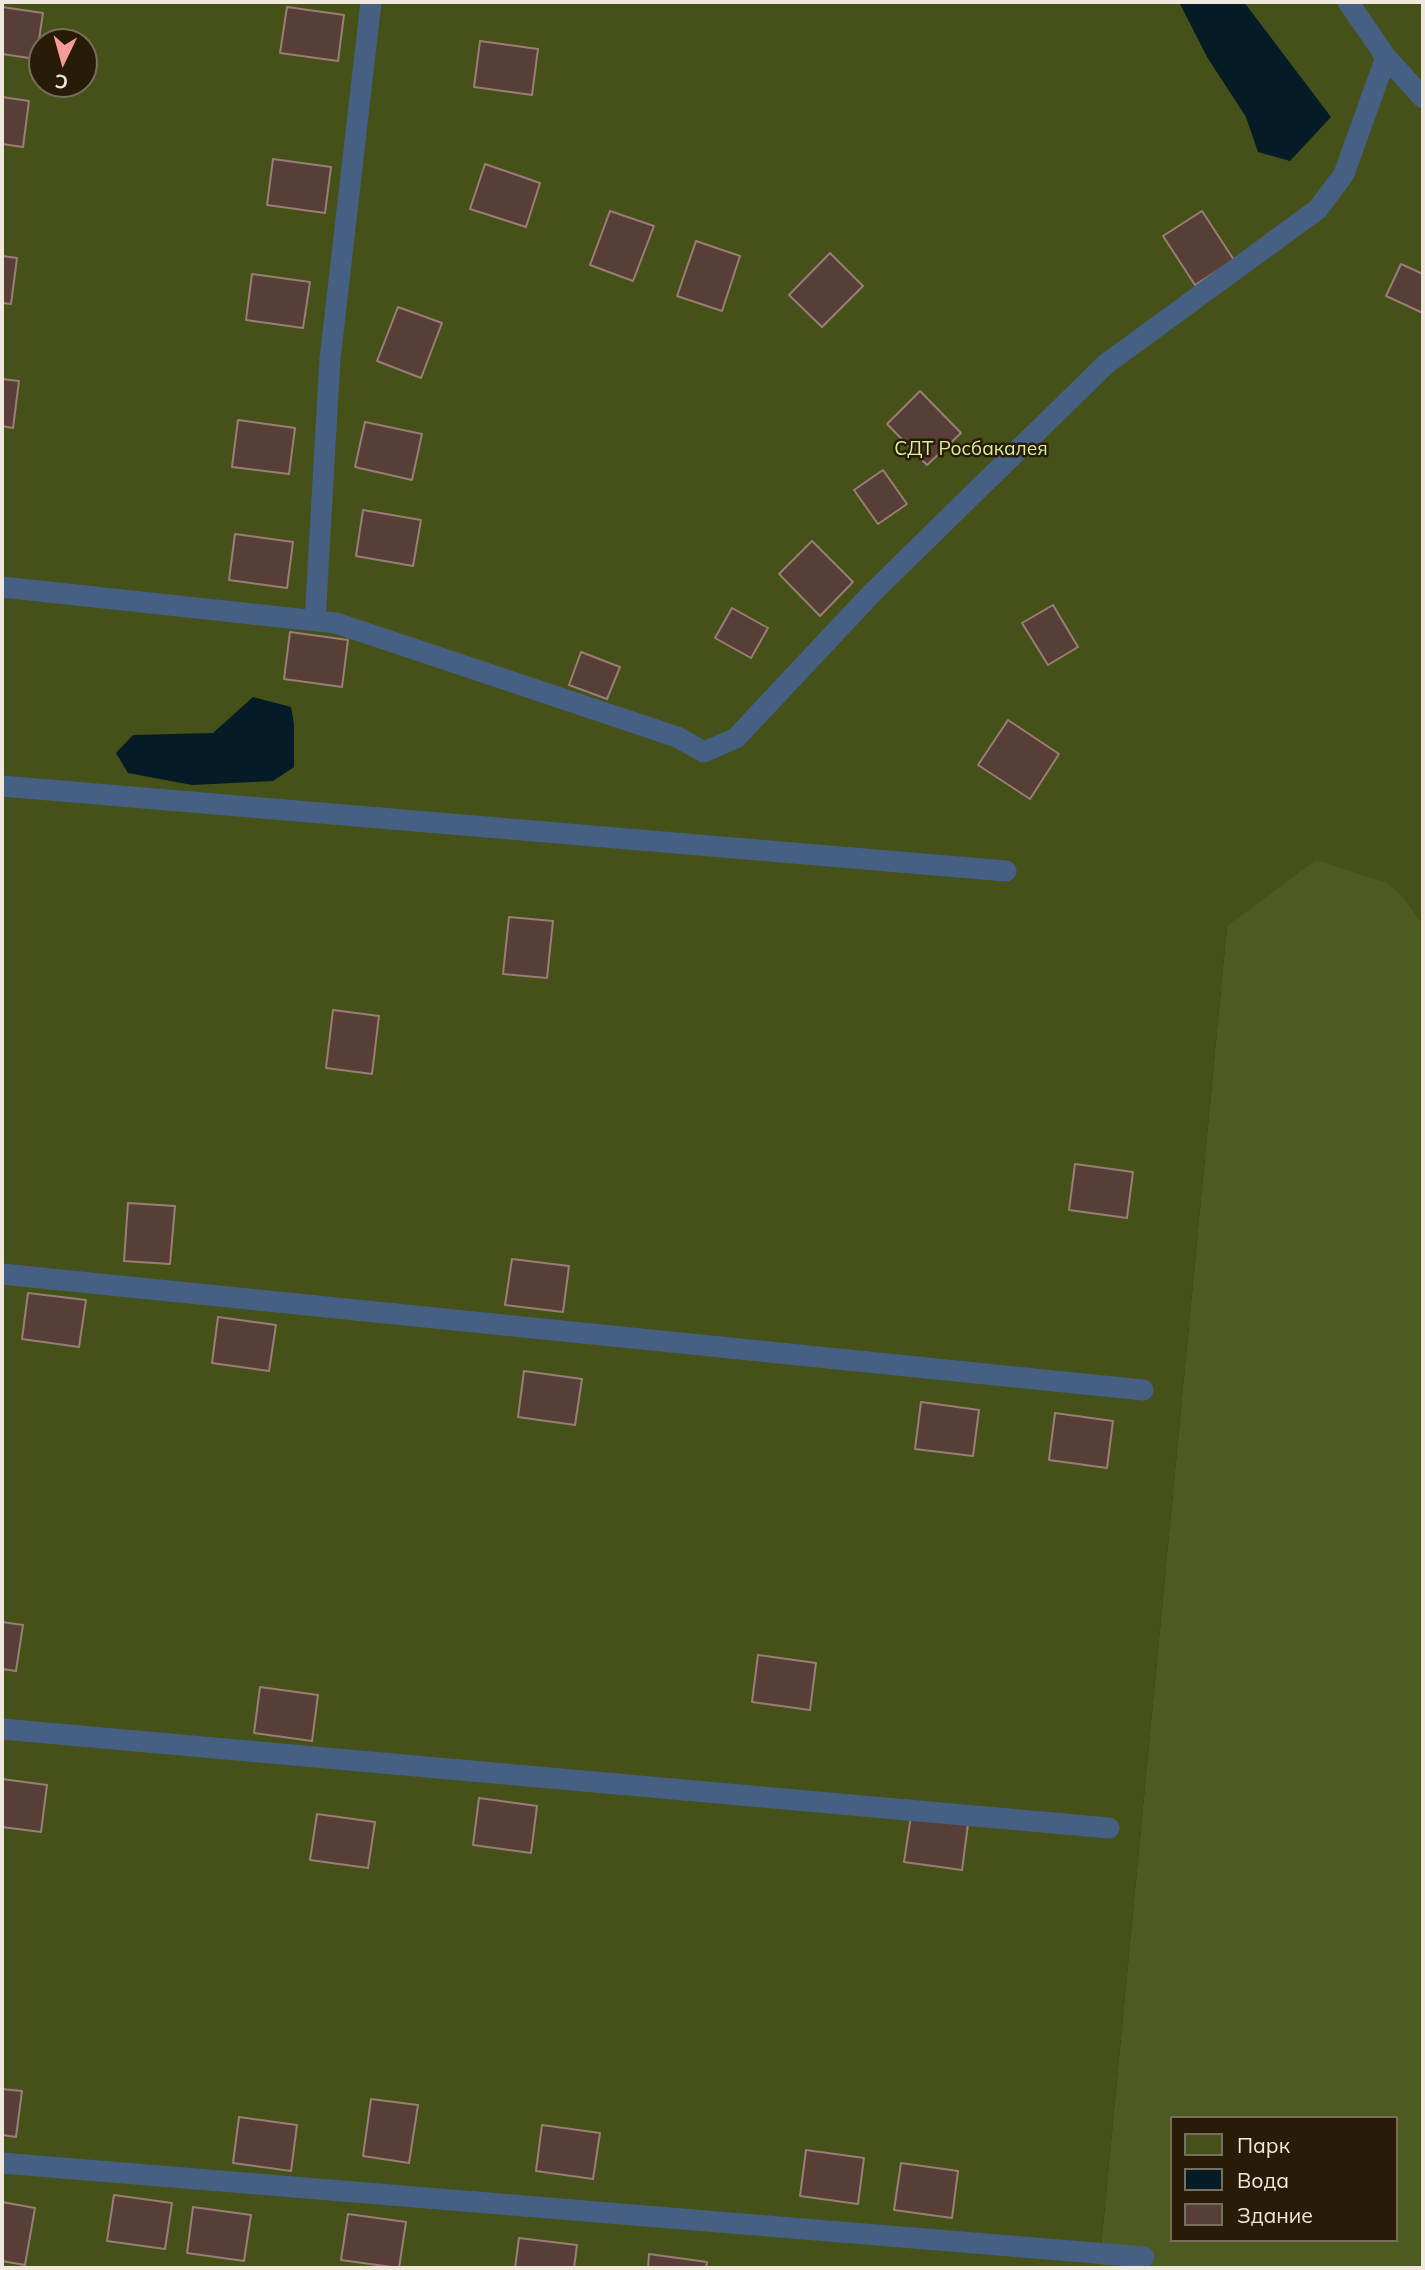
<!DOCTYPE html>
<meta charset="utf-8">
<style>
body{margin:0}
#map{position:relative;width:1425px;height:2270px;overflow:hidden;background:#322612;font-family:Mulish,sans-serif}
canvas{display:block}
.frame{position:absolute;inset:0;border:4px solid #f0e8dc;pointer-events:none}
.legend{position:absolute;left:1170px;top:2116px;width:228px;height:126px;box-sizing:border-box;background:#281c08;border:2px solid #786e5d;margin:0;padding:9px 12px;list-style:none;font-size:21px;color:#f0e8dc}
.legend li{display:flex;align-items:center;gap:14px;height:35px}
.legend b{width:35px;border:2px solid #786e5d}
.north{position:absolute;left:28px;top:28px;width:70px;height:70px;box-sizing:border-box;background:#281c08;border:2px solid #786e5d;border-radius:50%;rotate:185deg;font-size:19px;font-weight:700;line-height:28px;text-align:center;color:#f0e8dc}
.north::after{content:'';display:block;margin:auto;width:24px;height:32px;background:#f59b99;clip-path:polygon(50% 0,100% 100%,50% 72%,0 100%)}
</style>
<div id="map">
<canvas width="1425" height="2270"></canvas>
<div class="frame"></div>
<ul class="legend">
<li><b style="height:19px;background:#455119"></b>Парк</li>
<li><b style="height:19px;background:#051b25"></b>Вода</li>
<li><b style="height:19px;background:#573e37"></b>Здание</li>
</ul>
<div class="north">С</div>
</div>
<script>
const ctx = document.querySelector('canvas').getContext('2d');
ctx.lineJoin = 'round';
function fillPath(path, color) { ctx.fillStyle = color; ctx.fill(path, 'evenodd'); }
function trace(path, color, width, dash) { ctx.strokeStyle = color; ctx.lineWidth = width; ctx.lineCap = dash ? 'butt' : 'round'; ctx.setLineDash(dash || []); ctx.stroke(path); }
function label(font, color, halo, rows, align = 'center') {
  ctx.font = font + ' Mulish,sans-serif'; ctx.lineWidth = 5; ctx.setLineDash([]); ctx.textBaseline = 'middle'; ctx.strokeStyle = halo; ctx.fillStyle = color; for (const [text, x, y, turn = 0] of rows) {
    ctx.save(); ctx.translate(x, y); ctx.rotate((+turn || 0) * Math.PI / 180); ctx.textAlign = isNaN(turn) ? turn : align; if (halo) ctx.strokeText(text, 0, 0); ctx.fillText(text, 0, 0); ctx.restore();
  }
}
fillPath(new Path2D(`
 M2 2H1423V924L1404 898 1227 926 1099 2268H2ZM42 42H84V84H42Z`), '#455119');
fillPath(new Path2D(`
 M1316 860 1387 883 1404 898 1423 924V2268H1099L1227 926ZM1171 2118H1395V2240H1171Z`), '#4d5b20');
fillPath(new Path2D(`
 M1179 2H1244L1331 117 1290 161 1258 152 1246 117 1207 57Z
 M253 697 291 707 294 724V767L273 781 192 785 128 773 116 753 133 735 213 733Z`), '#051b25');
const building = new Path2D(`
 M2 7 43 13 36 59 2 54Z
 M287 7 344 15 338 61 280 53Z
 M480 41 538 49 532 95 474 87Z
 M2 97 29 101 23 147 2 144Z
 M273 159 331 167 325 213 267 205Z
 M485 164 540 183 526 227 470 209Z
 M610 211 654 226 633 281 590 265Z
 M1202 211 1234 260 1195 285 1163 236Z
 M696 241 740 256 722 311 677 296Z
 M830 253 863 286 822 327 789 295Z
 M2 256 17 258 11 304 2 303Z
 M1401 264 1423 274V313L1386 296Z
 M252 274 310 282 303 328 246 320Z
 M398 307 442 323 421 378 377 361Z
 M2 379 19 381 13 428 2 426Z
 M920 391 961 433 927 465 887 424Z
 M238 420 295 428 289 474 232 467Z
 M365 422 422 434 412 480 355 467Z
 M883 470 907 504 878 524 854 490Z
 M363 510 421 520 413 566 356 556Z
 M235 534 293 542 287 588 229 580Z
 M812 541 853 582 820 616 779 574Z
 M1053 605 1078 647 1048 665 1022 623Z
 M732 608 768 628 751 658 715 638Z
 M290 632 348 640 342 687 284 679Z
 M581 652 620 667 607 699 569 685Z
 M1008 720 1059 754 1030 799 978 765Z
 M509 917 553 921 547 978 503 974Z
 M333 1010 379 1016 372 1074 326 1068Z
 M1075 1164 1133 1172 1127 1218 1069 1210Z
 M128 1203 175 1206 170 1264 124 1261Z
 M512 1259 569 1266 563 1312 505 1305Z
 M28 1293 86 1300 79 1347 22 1339Z
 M218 1317 276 1325 269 1371 212 1363Z
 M524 1371 582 1379 575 1425 518 1417Z
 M921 1402 979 1410 973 1456 915 1449Z
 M1055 1413 1113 1421 1107 1468 1049 1460Z
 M2 1622 23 1625 16 1671 2 1669Z
 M758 1655 816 1663 810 1710 752 1702Z
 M260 1687 318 1695 312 1741 254 1733Z
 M2 1779 47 1785 41 1832 2 1827Z
 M479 1798 537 1806 531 1853 473 1845Z
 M317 1814 375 1822 368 1868 310 1860Z
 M911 1816 968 1824 962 1870 904 1862Z
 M2 2089 22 2091 16 2137 2 2135Z
 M371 2099 418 2105 409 2163 363 2156Z
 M239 2117 297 2125 291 2171 233 2163Z
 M542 2125 600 2133 593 2179 536 2171Z
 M806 2150 864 2158 858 2204 800 2196Z
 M901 2163 958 2171 952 2218 894 2210Z
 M114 2195 172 2203 165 2249 107 2241Z
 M2 2202 35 2208 25 2265 2 2261Z
 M193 2207 251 2215 244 2261 187 2253Z
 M348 2214 406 2222 399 2268 341 2260Z
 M519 2238 577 2245 574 2268H515Z
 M649 2254 707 2262 706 2268H648Z`);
fillPath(building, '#573e37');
trace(building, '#9a7e76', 2);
trace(new Path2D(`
 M1348 2 1386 57 1423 98
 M2 587 336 623 677 737 704 752 736 738 873 592 1106 364 1318 209 1344 174 1386 57
 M315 621 330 359 371 2
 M2 786 1006 871
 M2 1274 1143 1390
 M2 1729 1109 1828
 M2 2163 1144 2257`), '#456083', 21);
label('19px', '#d9f098', '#281c08', [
 ["СДТ Росбакалея",971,449]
]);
</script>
